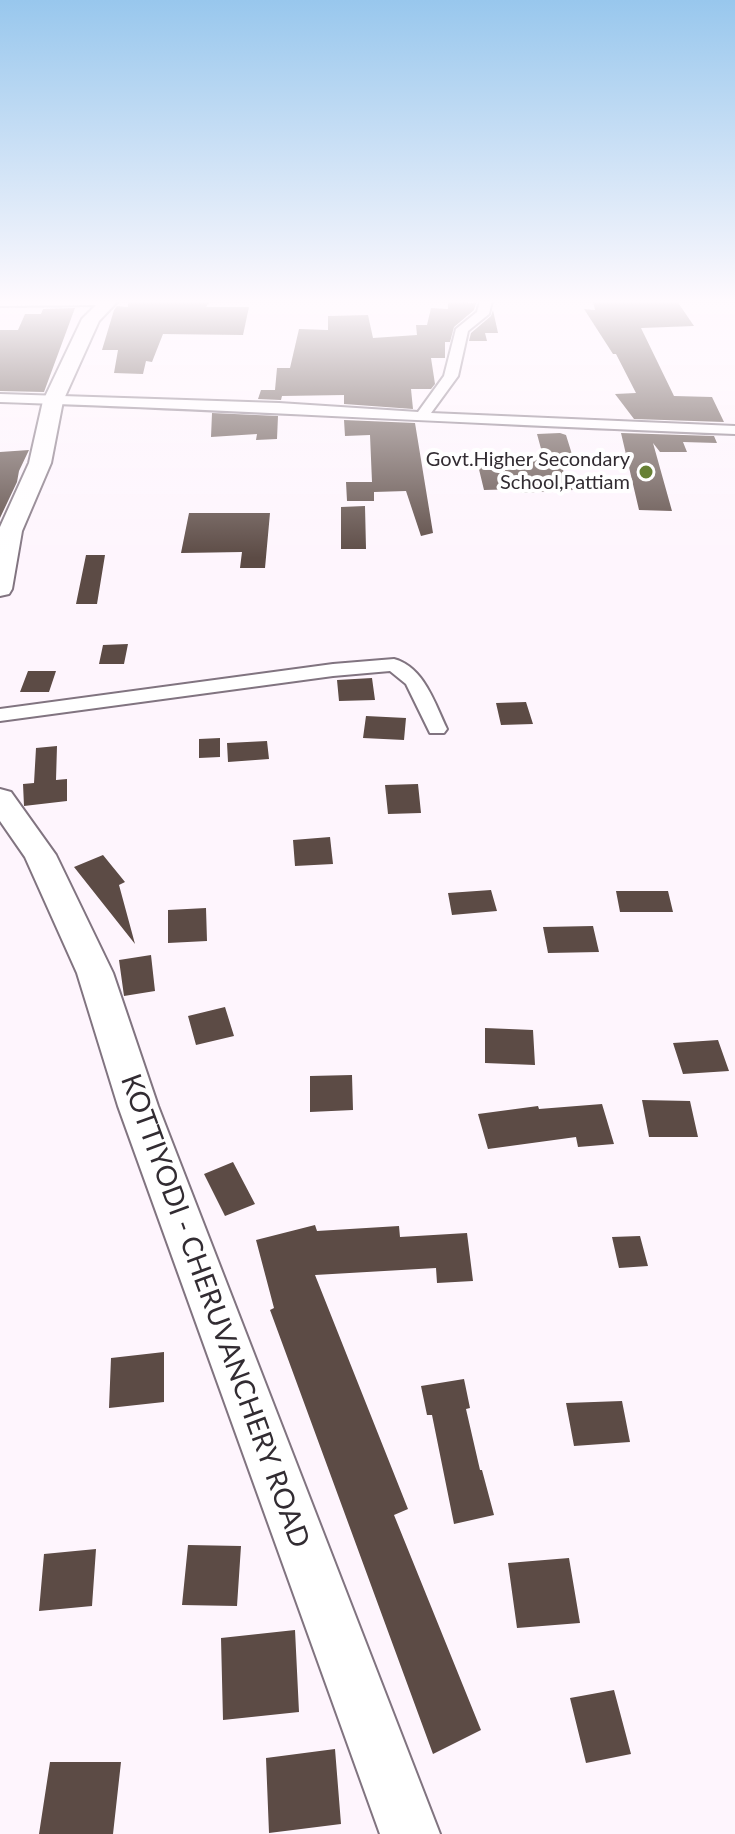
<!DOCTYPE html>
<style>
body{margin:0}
canvas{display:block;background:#fef5fd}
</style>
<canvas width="735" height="1834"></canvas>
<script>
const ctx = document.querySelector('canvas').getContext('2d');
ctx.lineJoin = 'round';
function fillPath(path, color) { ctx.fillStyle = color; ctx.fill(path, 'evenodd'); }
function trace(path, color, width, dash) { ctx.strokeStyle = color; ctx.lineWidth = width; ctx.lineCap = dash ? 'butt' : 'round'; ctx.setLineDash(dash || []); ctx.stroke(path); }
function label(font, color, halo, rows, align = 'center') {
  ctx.font = font + ' Lato,sans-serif'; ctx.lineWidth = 8; ctx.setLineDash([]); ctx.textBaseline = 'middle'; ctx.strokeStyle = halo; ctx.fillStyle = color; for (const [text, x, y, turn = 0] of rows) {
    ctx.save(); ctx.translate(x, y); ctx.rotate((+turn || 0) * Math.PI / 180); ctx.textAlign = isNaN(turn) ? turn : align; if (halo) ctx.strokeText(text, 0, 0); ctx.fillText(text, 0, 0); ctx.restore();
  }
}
fillPath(new Path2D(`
 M128 301H210L206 307H249L243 335 163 334 152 362 146 361 143 374 114 373 118 350H102L114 310 117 306 128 307Z
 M448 301 476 303 474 310 454 327 450 342H445V358H431L435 384 431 389H411L413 409 344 404V395L282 396 281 400 258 399 261 390H275L277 368H290L299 329 328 330V316L368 315 373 338 417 335 416 325H427L431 308 448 309Z
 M593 301H677L694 326 641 328 674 396 712 397 724 422 634 419 615 394 636 393 616 354H613L584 309 595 310Z
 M75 308 44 392 0 391V330H18L25 314H41L43 309Z
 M493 310 498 333H485L487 341H469L471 333 491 316Z
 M212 413 278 416 277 439 256 440 257 434 211 437Z
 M344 420 415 423 433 533 421 536 406 491 374 492V501H347L346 482H372L370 435 345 436Z
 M560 433 566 435 575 464H560L573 490 521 493 520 489 484 490 476 457 543 456 537 434Z
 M621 433 714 436 717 443 683 442 687 452H660L653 443 672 511 639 510Z
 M29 450 19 471 17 482 0 518V452Z
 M365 506 366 549H341V507Z
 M189 513H270L265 568H240L242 552 181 553Z
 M86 555H105L97 604H76Z
 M128 644 124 664H99L103 645Z
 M28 671H56L49 692H20Z
 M372 678 375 700 339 701 337 680Z
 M526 702 533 724 501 725 496 703Z
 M366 716 406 718 404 740 363 738Z
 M220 738V757L199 758V739Z
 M267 741 269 759 228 762 227 743Z
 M57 746 56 780 67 779V801L24 806 23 784 34 783 36 748Z
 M418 784 421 813 388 814 385 785Z
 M330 837 333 864 295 866 293 840Z
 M103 855 125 882 119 885 135 944 74 867Z
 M491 890 497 911 452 915 448 893Z
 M616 891H668L673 912H620Z
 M206 908 207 941 168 943V910Z
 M593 926 599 952 548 953 543 927Z
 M151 955 155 991 124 996 119 960Z
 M225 1007 234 1036 196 1045 188 1016Z
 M485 1028 533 1030 535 1065 485 1063Z
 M718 1040 729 1071 683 1074 673 1043Z
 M352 1075 353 1110 310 1112V1076Z
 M642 1100 690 1101 698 1137H649Z
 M602 1104 614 1144 578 1147 576 1137 488 1149 478 1114 538 1106 539 1109Z
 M233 1162 255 1204 225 1216 204 1174Z
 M315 1225 317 1231 399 1226 400 1237 467 1233 473 1281 437 1283 436 1268 315 1275 408 1509 394 1515 481 1730 433 1754 270 1310 274 1308 256 1240Z
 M640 1236 648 1266 619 1268 612 1237Z
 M164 1352V1402L109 1408 111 1358Z
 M464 1379 470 1408 466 1409 480 1470H482L494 1515 454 1524 432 1415H427L421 1386Z
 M622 1401 630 1442 574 1446 566 1403Z
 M188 1545 241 1546 237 1606 182 1605Z
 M96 1549 92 1606 39 1611 44 1554Z
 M569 1558 580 1623 517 1628 508 1563Z
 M295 1630 299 1712 223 1720 221 1638Z
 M614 1690 631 1754 586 1763 570 1698Z
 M335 1749 341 1824 269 1833 266 1758Z
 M50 1762H121L113 1834H39Z`), '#5c4b45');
const street = new Path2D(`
 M0 301H115L109 305 0 306Z
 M480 301H492L489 314 468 331 458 376 431 413 735 426V434C490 425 245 410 0 402V394L279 403 418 412 444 376 456 329 477 312Z
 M394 659C424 667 435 704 447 729L444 733H430L406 684 390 671 333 676 0 721V709L333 664Z`);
const secondary = new Path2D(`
 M100 301H118L99 321 63 401 51 463 22 531 12 589 9 594 0 596V527L29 463 43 401 82 319Z
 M0 789 11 792 56 855 113 973 158 1106 440 1834H380L118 1106 77 973 25 857 0 821Z`);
trace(street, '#817480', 4);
trace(secondary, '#817480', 4);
fillPath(street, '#fff');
fillPath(secondary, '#fff');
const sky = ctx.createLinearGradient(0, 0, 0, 558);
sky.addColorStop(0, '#98c7ed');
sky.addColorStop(0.54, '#fffafe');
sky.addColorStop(1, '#fffafe00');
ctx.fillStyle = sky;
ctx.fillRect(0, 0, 735, 558);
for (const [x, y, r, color] of [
 [646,472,8,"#668034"]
]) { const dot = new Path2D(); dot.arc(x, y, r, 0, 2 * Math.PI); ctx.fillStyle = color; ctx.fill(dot); trace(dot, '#fff', 3); }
label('20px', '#322c32', '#fff', [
 ["Govt.Higher Secondary",630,460],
 ["School,Pattiam",630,483]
], 'right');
label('28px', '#322c32', '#fff', [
 ["KOTTIYODI - CHERUVANCHERY ROAD",215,1311,70]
]);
</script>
